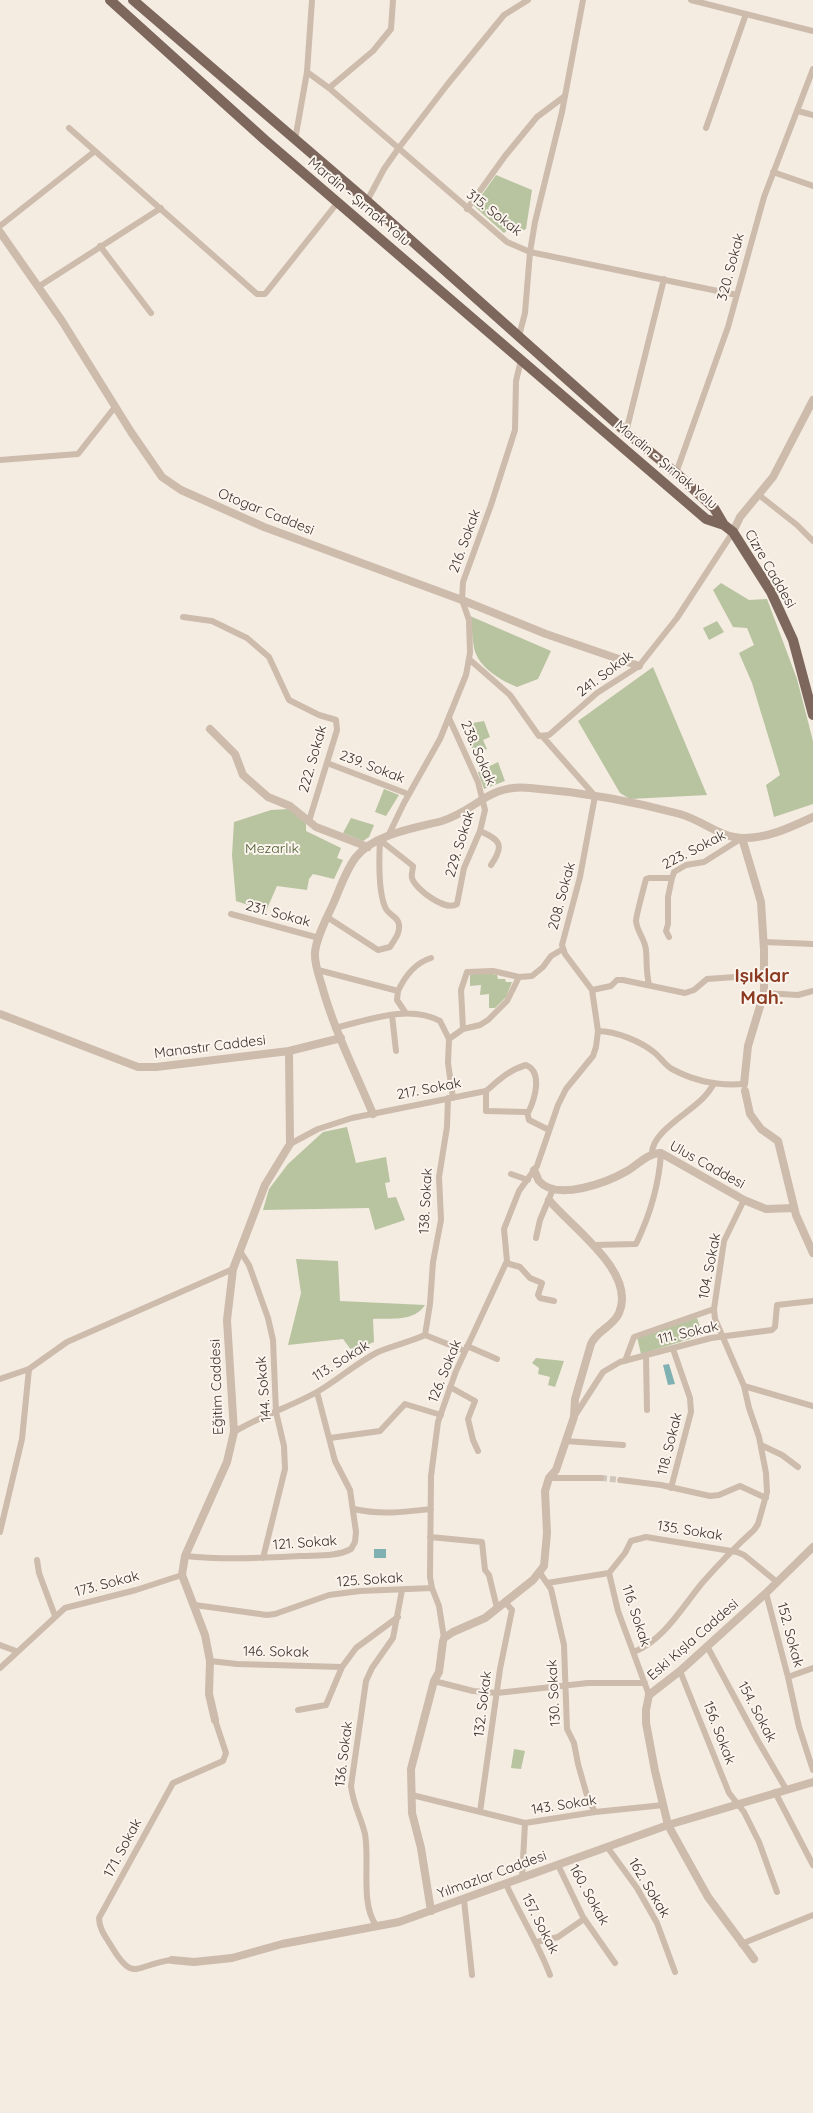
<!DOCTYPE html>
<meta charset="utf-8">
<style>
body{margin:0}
canvas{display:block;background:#f4ebe1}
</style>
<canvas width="813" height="2113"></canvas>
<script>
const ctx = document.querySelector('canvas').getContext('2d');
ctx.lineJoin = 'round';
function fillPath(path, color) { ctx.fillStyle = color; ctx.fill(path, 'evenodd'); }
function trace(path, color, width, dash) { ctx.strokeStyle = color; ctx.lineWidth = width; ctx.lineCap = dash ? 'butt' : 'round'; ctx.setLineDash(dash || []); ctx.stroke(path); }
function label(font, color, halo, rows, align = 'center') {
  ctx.font = font + ' Quicksand,sans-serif'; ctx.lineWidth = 4; ctx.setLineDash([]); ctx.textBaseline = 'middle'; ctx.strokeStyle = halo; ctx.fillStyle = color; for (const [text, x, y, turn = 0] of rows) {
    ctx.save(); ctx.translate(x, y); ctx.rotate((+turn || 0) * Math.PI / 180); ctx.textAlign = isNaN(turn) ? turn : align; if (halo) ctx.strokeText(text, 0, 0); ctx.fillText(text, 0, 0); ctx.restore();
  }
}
fillPath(new Path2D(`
 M496 175 532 190 526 229 519 232 514 225 504 233 474 206Z
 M721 583 749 600 767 599 797 679 813 741V804L774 817 766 785 780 775 752 683 739 653 754 645 747 628 733 627 713 590Z
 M470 616 551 651 538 679 517 687C500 680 478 667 474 648 472 638 472 627 470 616Z
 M717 621 724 632 709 640 703 628Z
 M653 667 707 795 630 799 620 793 578 721Z
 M484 721 490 737 483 740 487 749 473 753 467 724Z
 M498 762 505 781 484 789 478 772Z
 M384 789 399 795 386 816 375 812Z
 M290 809 306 822V831L341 848 337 858 343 860 334 879 313 874 309 879 307 890 277 886 266 911 236 901 232 855 234 822 271 810Z
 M351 818 374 825 369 837 363 841 343 833Z
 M483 972 497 975 498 979H505L506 982H512L506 997 495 1008H489V994L480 995 481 985 470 986V975Z
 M347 1127 356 1163 386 1157 390 1182 385 1183 388 1198 396 1197 405 1220 375 1230 369 1208 263 1210 269 1189 288 1164 323 1132Z
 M296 1259 338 1261 340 1301 425 1305C414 1322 391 1318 373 1319L374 1342 352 1351 343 1339 288 1345 301 1293Z
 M697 1318 703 1335 641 1354 637 1337Z
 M536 1358 564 1361 555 1387 548 1385 550 1377 538 1374 539 1368 532 1363Z
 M514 1749 525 1751 521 1769 511 1768Z`), '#b8c4a0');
fillPath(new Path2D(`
 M669 1364 675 1384 668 1385 663 1365Z
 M374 1549H386V1558H374Z`), '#7fb0b2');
trace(new Path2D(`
 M601 1478 620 1480`), '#cfc6bd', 6, [6, 3]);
trace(new Path2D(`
 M691 0 813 31
 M307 72 329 88 507 242 530 252 737 295
 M329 88 373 51 391 29 393 0
 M798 111 813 115
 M69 128 257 294H265L338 202
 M706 128 746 14
 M295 140 307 72 312 0
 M773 172 813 186
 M367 201 384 169 398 149 447 85 504 15 528 0
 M467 209 505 156 537 117 565 96
 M0 226 95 151
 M100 246 151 313
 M38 287 161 208
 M519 336 525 313 530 252 535 222 562 112 583 0
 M626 432 664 279
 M0 460 78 454 115 407
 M676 473 728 327 764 197 813 69
 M759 495 797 525 813 541
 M183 617 212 621 247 638 269 657 289 700 319 715 336 720 337 730 309 821
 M469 659 510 695 539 736 549 735 597 693 639 666 677 618 733 532
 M327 763 408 794
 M480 831C500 840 505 845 491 865
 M389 834 404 803 440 739 466 675 470 653 469 620 462 600 463 582 491 505 515 430 516 381 521 360
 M380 840 413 866C413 869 411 875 412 878 415 889 446 912 457 904L464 868 480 831 485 810 478 782 449 718
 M231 914 319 938
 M327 917 378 950 390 947C394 940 400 934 399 925 399 917 388 915 385 907 378 890 379 859 380 840
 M669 937 666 931 668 924V897L672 878
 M764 942 813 944
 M318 970 398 991 397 1000 405 1012
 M649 985C646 972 647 962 646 950 645 939 637 932 636 921 636 916 644 887 646 879L649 878H672L674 872 686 865 704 862 742 838
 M592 990 611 986 617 980H623L685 993 694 990 707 979 764 975
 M398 991C405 976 415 963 431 958
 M764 993 798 995 813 991
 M392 1015 396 1051
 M335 1028C369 1020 408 1004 440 1021L449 1039 448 1063 453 1098
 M463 1029 461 990 467 972 493 971 519 977
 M598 1031C616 1031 642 1042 655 1053 661 1058 666 1066 672 1069 694 1081 720 1086 744 1084
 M449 1039 463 1029 480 1025 488 1020 507 1001 519 977 532 976 543 967 551 956 563 949
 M486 1091C499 1080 509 1070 526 1065 543 1072 535 1099 528 1113
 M290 1144 318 1129 352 1118 486 1091V1111L527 1112 529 1120 549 1130
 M652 1154C651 1132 691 1112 704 1097 708 1093 711 1088 714 1084
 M511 1174 528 1180
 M536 1238 540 1220 553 1189
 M594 1245 636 1244C650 1215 659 1185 661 1153
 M240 1251 249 1265 268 1318 273 1340 276 1412 284 1446 285 1469 263 1558
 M506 1263 520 1267 530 1278 542 1283 538 1295 540 1298 554 1301
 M425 1335 430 1304 433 1262 441 1220 439 1177 447 1127 448 1098
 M467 1346 497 1359
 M646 1356 647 1410
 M625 1361 634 1337 714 1309
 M0 1379 29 1369 67 1342 233 1269
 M744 1386 813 1406
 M450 1387 475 1401 468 1419 473 1440 478 1451
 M574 1417 603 1372 620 1362 711 1338 772 1330 775 1327 777 1305 813 1301
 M234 1432C260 1416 290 1407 317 1392 338 1380 356 1363 378 1352 394 1345 410 1342 425 1335L465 1351
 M330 1438 380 1431 405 1404 441 1415
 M565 1441 623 1445
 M761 1445 782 1455 798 1467
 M549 1478H601
 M620 1480 661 1485 710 1496 719 1495 740 1486 766 1498
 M671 1488 691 1412 690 1398 673 1349
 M354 1509C380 1515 405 1512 431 1509
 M0 1532 22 1439 29 1369
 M430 1537 482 1542 485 1570 489 1575 497 1608
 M185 1556C224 1560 262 1558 301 1556 318 1555 336 1557 351 1549L355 1542 356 1532 350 1490 335 1461 317 1392
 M37 1560 39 1573 55 1616
 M540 1573 551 1589 564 1645 567 1729 574 1743 578 1764 588 1799 595 1812
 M609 1573 618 1611 649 1695
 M547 1583 609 1573 625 1553 631 1541 646 1537 737 1552 744 1555 777 1582
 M766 1593 788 1677 799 1727 813 1770
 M195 1605 267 1615 275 1614 329 1595 360 1591 432 1588
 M444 1638 439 1606 432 1588 430 1577 431 1476 438 1422 456 1371 507 1261 504 1229 519 1191 537 1166 558 1105 566 1089 593 1056 596 1047 598 1031 592 990 565 954 562 945 580 877 595 796 543 737
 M0 1645 16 1651
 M707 1646 758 1741 786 1789
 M634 1652C665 1639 682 1607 703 1582 719 1564 736 1546 754 1530L758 1524 767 1492 766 1473 759 1437 749 1408 744 1386 715 1319 714 1309 724 1241 744 1200
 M210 1661 237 1664 342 1667
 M0 1668 65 1608 136 1590 182 1575
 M680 1671 729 1793 744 1812 759 1842 777 1892
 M788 1677 813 1668
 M434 1681 473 1691 497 1693 588 1683H645
 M298 1710 326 1705 342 1667 356 1648 398 1617
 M775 1792 813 1865
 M412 1795 525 1823 595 1812 664 1805
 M480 1812 500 1669 512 1610 505 1602
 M608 1848 637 1888 657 1923 675 1972
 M558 1865 583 1917 615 1963
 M522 1878 525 1823
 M506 1884C520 1915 538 1943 550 1975
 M464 1900 472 1975
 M376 1925C360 1904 370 1860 365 1834 361 1817 353 1805 351 1786L366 1681 372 1668 393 1638 402 1590
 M537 1942 558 1937 584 1919
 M741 1944 813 1915
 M172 1960C135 1964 134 1985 110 1944 105 1936 99 1928 99 1918L173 1783 223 1761 226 1753 215 1720`), '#cdbbac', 6);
trace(new Path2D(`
 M0 232 62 321 131 432 162 477 181 490 264 527 462 600 546 634 639 666
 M733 532 740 517 773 477 813 400
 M210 729 235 754 243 775 268 797 290 806 316 827 368 847
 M742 838 761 902 764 950V993L748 1046 744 1084
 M0 1014 138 1067H156L289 1051 341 1038
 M745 1091 750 1114 761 1129 778 1141 796 1215 813 1253
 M373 1114C355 1071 334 1030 322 986 319 976 314 963 315 952 317 935 327 918 334 902 340 888 346 870 356 857 374 834 415 828 442 821 477 810 488 784 530 788 580 792 632 801 680 814 702 820 720 838 744 838 769 838 791 827 813 817
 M534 1170C536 1173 537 1178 539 1181 557 1202 608 1182 627 1171 638 1165 647 1153 661 1153L744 1200 766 1209 794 1208
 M215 1720 209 1694 210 1661 205 1635 182 1575 185 1556 227 1462 234 1432 227 1320 233 1269 265 1185 290 1144 289 1051
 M431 1911 421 1848 412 1813 411 1769 434 1681 439 1672 443 1641 444 1638 453 1632 485 1618 533 1580 544 1566 547 1533 545 1491 549 1478 556 1470 574 1417 575 1399 591 1344C597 1330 613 1327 619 1313 637 1272 571 1227 549 1200
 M754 1959 708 1897 668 1825 655 1771 646 1723V1710L649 1695 680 1671 766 1593 813 1547
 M172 1960 194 1962 232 1958 282 1944 399 1922 668 1825 813 1782`), '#cdbbac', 8);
trace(new Path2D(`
 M110 0 265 140 706 519 724 525 733 532 771 592 793 640 813 715
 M133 0 367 201 626 432 676 473 714 508 724 525`), '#7d675c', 10);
label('14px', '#3b302b', '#fbf5ee', [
 ["Mardin - Şırnak Yolu",359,202,40],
 ["315. Sokak",494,213,38],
 ["320. Sokak",731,267,-75],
 ["Mardin - Şırnak Yolu",666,465,40],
 ["Otogar Caddesi",266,512,22],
 ["216. Sokak",465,541,-70],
 ["Cizre Caddesi",770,569,60],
 ["241. Sokak",605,674,-37],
 ["238. Sokak",478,753,67],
 ["222. Sokak",313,759,-74],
 ["239. Sokak",372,767,21],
 ["229. Sokak",460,844,-73],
 ["223. Sokak",694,850,-27],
 ["208. Sokak",562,896,-75],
 ["231. Sokak",278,914,15],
 ["Manastır Caddesi",210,1047,-7],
 ["217. Sokak",429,1089,-11],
 ["Ulus Caddesi",707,1165,29],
 ["138. Sokak",426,1201,-87],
 ["104. Sokak",710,1266,-79],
 ["111. Sokak",688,1333,-13],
 ["113. Sokak",341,1361,-32],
 ["126. Sokak",445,1371,-68],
 ["Eğitim Caddesi",217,1387,-92],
 ["144. Sokak",264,1389,-95],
 ["118. Sokak",670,1444,-76],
 ["135. Sokak",690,1531,9],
 ["121. Sokak",305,1543,-4],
 ["125. Sokak",370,1580,-4],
 ["173. Sokak",107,1584,-15],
 ["116. Sokak",636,1616,72],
 ["152. Sokak",790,1635,75],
 ["Eski Kışla Caddesi",693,1640,-41],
 ["146. Sokak",276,1652,1],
 ["130. Sokak",554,1693,-93],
 ["132. Sokak",483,1704,-83],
 ["154. Sokak",757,1712,62],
 ["156. Sokak",719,1733,69],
 ["136. Sokak",344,1754,-83],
 ["143. Sokak",564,1805,-9],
 ["171. Sokak",123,1848,-62],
 ["Yılmazlar Caddesi",492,1875,-20],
 ["162. Sokak",649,1888,59],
 ["160. Sokak",589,1895,61],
 ["157. Sokak",540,1924,63]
]);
label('14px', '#4a5a2e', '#fbf5ee', [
 ["Mezarlık",272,849]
]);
label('bold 19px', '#8c3b22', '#fbf5ee', [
 ["Işıklar",762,976],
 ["Mah.",762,998]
]);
</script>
